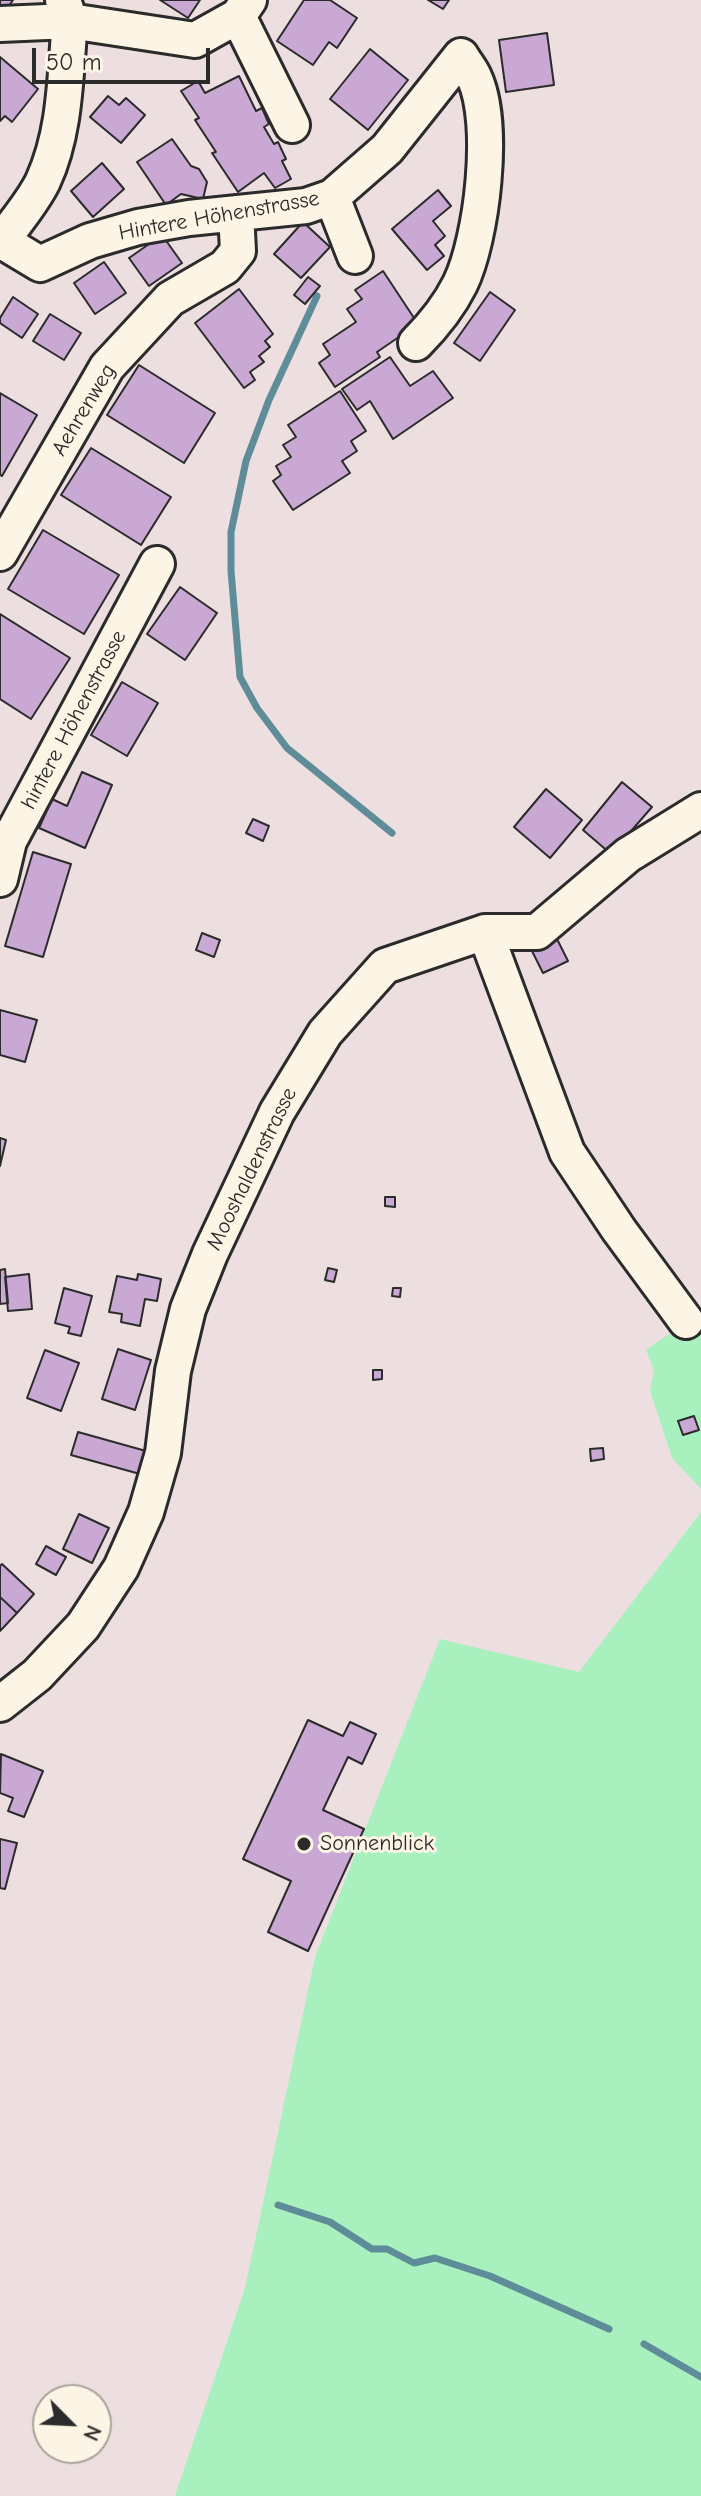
<!DOCTYPE html>
<meta charset="utf-8">
<style>
body{margin:0}
#map{position:relative;width:701px;height:2496px;overflow:hidden;background:#eddee0;font-family:"Comic Neue",sans-serif}
canvas{display:block}
.north{position:absolute;left:32px;top:2384px;width:80px;height:80px;box-sizing:border-box;background:#fcf5e5;border:2px solid #a8a49b;border-radius:50%;rotate:114deg;font-size:22px;font-weight:700;line-height:32px;text-align:center;color:#2b2b2b}
.north::after{content:'';display:block;margin:auto;width:28px;height:36px;background:#2b2b2b;clip-path:polygon(50% 0,100% 100%,50% 72%,0 100%)}
.scale{position:absolute;left:32px;top:48px;width:178px;height:36px;box-sizing:border-box;border:4px solid #2b2b2b;border-top:0;padding-left:10px;font-size:24px;line-height:28px;white-space:nowrap;color:#2b2b2b;-webkit-text-stroke:6px #fcf5e5;paint-order:stroke}
</style>
<div id="map">
<canvas width="701" height="2496"></canvas>
<div class="north">N</div>
<div class="scale">50 m</div>
</div>
<script>
const ctx = document.querySelector('canvas').getContext('2d');
ctx.lineJoin = 'round';
function fillPath(path, color) { ctx.fillStyle = color; ctx.fill(path, 'evenodd'); }
function trace(path, color, width, dash) { ctx.strokeStyle = color; ctx.lineWidth = width; ctx.lineCap = dash ? 'butt' : 'round'; ctx.setLineDash(dash || []); ctx.stroke(path); }
function label(font, color, halo, rows, align = 'center') {
  ctx.font = font + ' "Comic Neue",sans-serif'; ctx.lineWidth = 6; ctx.setLineDash([]); ctx.textBaseline = 'middle'; ctx.strokeStyle = halo; ctx.fillStyle = color; for (const [text, x, y, turn = 0] of rows) {
    ctx.save(); ctx.translate(x, y); ctx.rotate((+turn || 0) * Math.PI / 180); ctx.textAlign = isNaN(turn) ? turn : align; if (halo) ctx.strokeText(text, 0, 0); ctx.fillText(text, 0, 0); ctx.restore();
  }
}
fillPath(new Path2D(`
 M701 1312V1489L672 1458 650 1391 654 1370 646 1350Z
 M701 1512V2496H175L245 2288 315 1957 440 1639 579 1672Z`), '#a8f1be');
trace(new Path2D(`
 M317 296 269 400 246 461 231 532V571L240 677 257 708 287 748 392 833
 M278 2205 330 2222 372 2249H387L414 2263 435 2258 490 2276 609 2329
 M644 2344 701 2377`), '#5f8c99', 7);
const building = new Path2D(`
 M0 0H13L2 17 0 16Z
 M160 0H200L188 18Z
 M304 0H330L357 18 337 48 329 42 313 65 277 41Z
 M428 0H449L443 9Z
 M547 33 554 85 506 92 499 40Z
 M370 49 408 80 368 130 330 99Z
 M0 57 38 89 12 122 5 116 0 121Z
 M239 76 256 111 262 108 269 124 264 127 274 144 278 142 286 159 282 161 291 179 275 188 264 173 238 192 212 153 216 152 195 120 199 118 181 91 198 81 205 93Z
 M108 96 119 105 126 98 145 115 121 143 90 117Z
 M172 139 191 166 199 169 207 182 203 199 181 194 166 205 137 162Z
 M102 163 124 189 93 217 71 191Z
 M438 190 451 206 433 221 445 236 435 245 444 256 427 270 392 229Z
 M303 222 330 247 301 278 274 254Z
 M162 235 182 263 149 286 129 258Z
 M104 262 126 293 95 314 74 283Z
 M383 271 418 324 377 352 380 357 335 387 319 363 330 355 323 344 356 322 347 309 362 299 355 290Z
 M308 277 320 286 305 304 294 295Z
 M239 289 273 334 265 341 270 347 259 356 264 362 250 372 255 380 244 388 195 323Z
 M490 292 515 310 480 361 454 343Z
 M13 297 38 314 22 338 0 323V318Z
 M50 314 81 333 64 360 33 341Z
 M390 357 410 386 433 371 453 398 393 439 370 401 357 410 342 389Z
 M139 365 215 413 184 463 107 415Z
 M340 391 366 431 351 441 357 451 342 461 350 473 293 510 273 481 281 475 276 466 291 457 283 445 296 437 288 425Z
 M0 393 37 415 2 476 0 475Z
 M91 448 171 497 141 545 61 495Z
 M43 530 119 575 84 634 8 589Z
 M180 587 217 613 185 660 147 634Z
 M0 614 70 658 31 719 0 699Z
 M122 682 158 703 127 756 91 735Z
 M82 772 112 785 85 848 39 828 52 799 67 806Z
 M622 782 652 807 611 854 583 830Z
 M546 789 582 820 550 858 514 827Z
 M253 819 269 826 263 841 246 833Z
 M33 852 71 864 43 957 5 946Z
 M202 933 220 940 214 957 196 950Z
 M557 939 568 961 543 973 532 951Z
 M0 1010 37 1020 25 1062 0 1055Z
 M0 1138 6 1140 0 1166Z
 M385 1197H395V1207L385 1206Z
 M328 1268 337 1270 334 1282 325 1280Z
 M5 1269 8 1303 0 1304V1270Z
 M29 1274 32 1309 8 1311 5 1277Z
 M138 1274 161 1279 157 1301 145 1299 140 1326 121 1322 122 1314 109 1312 117 1276 137 1280Z
 M64 1288 92 1296 81 1336 68 1333 70 1327 55 1323Z
 M393 1288H401L400 1297 392 1296Z
 M118 1349 151 1360 135 1410 102 1399Z
 M45 1350 79 1363 61 1411 27 1398Z
 M373 1370H382V1379L373 1380Z
 M694 1416 699 1430 683 1435 678 1421Z
 M78 1432 146 1451 140 1474 71 1455Z
 M603 1448 604 1459 591 1461 590 1449Z
 M79 1514 109 1528 92 1563 63 1549Z
 M46 1546 66 1557 56 1575 36 1564Z
 M2 1564 34 1594 17 1613 0 1597V1566Z
 M0 1597 17 1613 0 1631Z
 M308 1720 343 1736 350 1722 376 1734 362 1764 348 1757 323 1810 364 1829 308 1951 268 1932 291 1881 243 1859Z
 M1 1754 43 1771 24 1817 8 1811 13 1798 0 1793Z
 M0 1839 17 1843 5 1889 0 1888Z`);
fillPath(building, '#c9a8d3');
trace(building, '#2b2b2b', 2);
const minor = new Path2D(`
 M63 0 70 21 195 40 238 16 249 0
 M238 16 292 125
 M0 24 70 21C65 75 66 131 43 181 33 202 14 224 0 243
 M332 197 355 256
 M2 241 40 264 90 241 138 227 189 218 306 206 332 197 387 149 461 56C465 63 471 70 474 77 496 123 482 239 460 284 449 306 434 325 416 343
 M0 553 107 367 170 299 225 267 238 251 236 213
 M0 879 9 841 157 564
 M485 932 567 1152 619 1230 686 1321
 M0 1704 37 1675 83 1626 121 1568 146 1512 163 1453 173 1371 188 1309 210 1254 277 1112 325 1033 385 966 485 932H537L628 855 701 810`);
trace(minor, '#2b2b2b', 40);
trace(minor, '#fcf5e5', 34);
for (const [x, y, r, color] of [
 [304,1844,8,"#2b2b2b"]
]) { const dot = new Path2D(); dot.arc(x, y, r, 0, 2 * Math.PI); ctx.fillStyle = color; ctx.fill(dot); trace(dot, '#fcf5e5', 3); }
label('22px', '#2b2b2b', '#fcf5e5', [
 ["Hintere Höhenstrasse",219,216,-10],
 ["Aehrenweg",84,410,-59],
 ["hintere Höhenstrasse",74,720,-62],
 ["Mooshaldenstrasse",252,1169,-64]
]);
label('22px', '#2b2b2b', '#fcf5e5', [
 ["Sonnenblick",320,1844]
], 'left');
</script>
